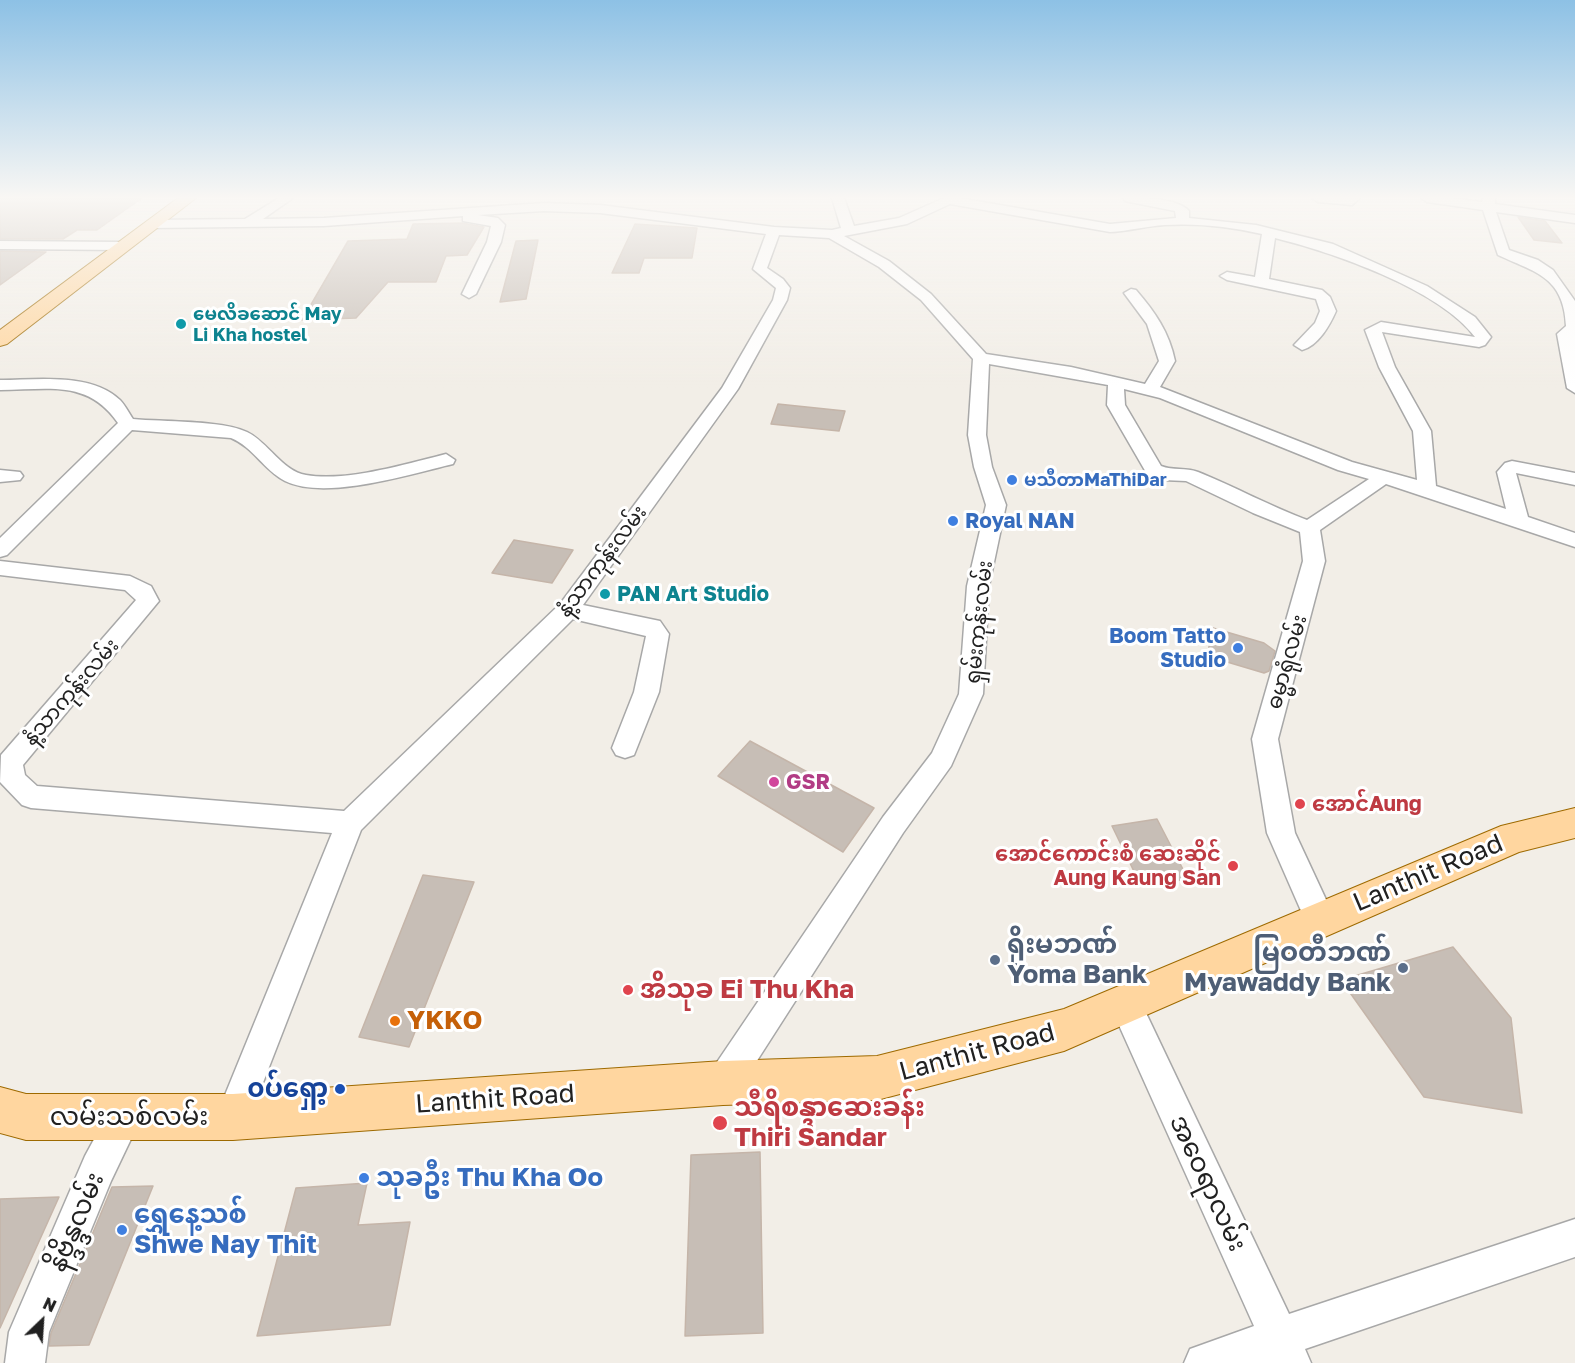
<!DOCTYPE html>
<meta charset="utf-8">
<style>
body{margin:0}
#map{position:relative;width:1575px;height:1363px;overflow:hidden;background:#f2eee7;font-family:"Golos Text",sans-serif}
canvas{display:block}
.north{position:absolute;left:12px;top:1291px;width:60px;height:60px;-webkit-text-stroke:4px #fff;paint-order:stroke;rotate:25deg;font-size:16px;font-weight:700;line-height:24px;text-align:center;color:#212121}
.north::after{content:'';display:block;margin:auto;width:21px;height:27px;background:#212121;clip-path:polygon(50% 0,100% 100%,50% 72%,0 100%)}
</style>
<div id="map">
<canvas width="1575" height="1363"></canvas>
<div class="north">N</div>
</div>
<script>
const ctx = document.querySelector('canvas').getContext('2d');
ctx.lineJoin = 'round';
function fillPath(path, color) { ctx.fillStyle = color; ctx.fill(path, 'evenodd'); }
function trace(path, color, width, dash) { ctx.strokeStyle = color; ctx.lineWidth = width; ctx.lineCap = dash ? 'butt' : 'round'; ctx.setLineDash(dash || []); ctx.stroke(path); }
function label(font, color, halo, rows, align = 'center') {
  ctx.font = font + ' "Golos Text","Noto Sans Myanmar",sans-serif'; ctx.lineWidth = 6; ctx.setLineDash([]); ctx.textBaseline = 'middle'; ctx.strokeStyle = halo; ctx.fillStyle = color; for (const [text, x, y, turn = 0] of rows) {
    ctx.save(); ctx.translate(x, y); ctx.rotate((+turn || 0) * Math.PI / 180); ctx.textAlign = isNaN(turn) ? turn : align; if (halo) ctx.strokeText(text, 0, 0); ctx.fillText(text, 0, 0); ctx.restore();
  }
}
const building = new Path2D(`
 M0 198H142L97 230H77L63 239H0Z
 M1518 217 1545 221 1562 243 1534 240Z
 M462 223 484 227 467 255 446 256 436 282H388L356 318 302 320 348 241 407 239 413 224Z
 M635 224 697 228 692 258H644L639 273H612Z
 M538 240 526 299 500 302 516 241Z
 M0 251 46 252 0 285Z
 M778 404 845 411 839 431 771 424Z
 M514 540 573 550 552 583 492 573Z
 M1213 628 1264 643 1275 651 1269 671 1264 673 1207 656Z
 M750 741 874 808 843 852 718 776Z
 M1157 819 1188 879 1141 886 1112 826Z
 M423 875 474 882 409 1047 359 1037Z
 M1453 947 1511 1018 1522 1113 1424 1097 1341 980Z
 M760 1152 763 1333 685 1336 691 1155Z
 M367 1183 358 1225 410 1222 390 1325 257 1336 296 1188Z
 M153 1186 89 1345 49 1346 51 1333 112 1187Z
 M59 1197 0 1328V1199Z`);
fillPath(building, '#c7beb6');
trace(building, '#c5b5a9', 1.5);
const minor = new Path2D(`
 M279 198H293L263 219 324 218 544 203 600 205 774 227 832 230 841 228 832 198H844L854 226 899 218 944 198H959L1110 224 1176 218 1175 211 1125 201 1123 198C1139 197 1178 198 1189 211V218L1256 225 1333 244 1427 286 1475 317 1491 337 1485 345 1479 347 1382 332 1395 367 1431 431 1436 486 1506 509 1497 472 1505 463 1512 461 1575 473V485L1516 473 1528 517 1575 533V547L1386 484 1320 530 1325 561 1278 739 1295 833 1335 919 1331 929 1320 933 1309 929 1267 833 1252 739 1303 561 1300 532 1253 513 1186 481 1163 480 1147 474 1107 405 1108 385 989 364 986 435 992 467 1006 505 989 586 983 694 951 766 903 833 735 1095 723 1100 711 1095 706 1083 711 1071 883 817 932 753 959 694 967 586 986 505 974 467 968 435 973 359 921 300 879 267 829 238 779 235 767 268 783 279 790 288 787 300 738 389 583 605 660 621 669 634 659 692 634 755 625 758 616 755 612 748 634 692 646 636 573 619 361 830 245 1129 233 1134 221 1129 216 1117 332 833 31 808 22 805 0 782 1 755 136 600 125 590 0 575V561L130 576 151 586 159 601 23 765 25 775 37 786 344 811 560 604 722 388 773 300 776 288 753 269 766 234 600 213 544 211 478 215 498 218 505 225 501 242 476 294 469 298 462 294 487 242 491 226 463 221V216L324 226 151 228 145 224 151 220 245 219ZM950 204 1110 232C1129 231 1147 226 1165 225 1197 223 1232 227 1262 234L1255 277 1227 272 1220 276 1227 280 1316 299 1320 311 1315 323 1294 345 1302 350C1318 346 1330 325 1336 311L1330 297 1322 290 1269 279 1275 238C1332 252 1439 289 1475 337L1381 322 1365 330 1379 367 1413 431 1417 480 1352 462 1160 387 1175 361C1169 332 1155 312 1136 290L1131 289 1124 293 1147 324 1159 361 1145 384 1071 367 986 354 931 294 889 261 844 236 907 224ZM1124 389 1160 398 1338 470 1369 479 1307 520C1270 506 1235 487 1198 472 1186 467 1173 471 1161 466L1125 405Z
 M1312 198H1360L1352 205 1318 202Z
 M1421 198H1451L1482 202 1483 198H1495V204L1575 215V223L1496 212 1509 250 1538 260 1553 270 1575 301V393L1567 388 1557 334 1566 326C1564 276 1534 272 1498 255L1483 210 1427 202Z
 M0 241 123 242 130 246 123 250 0 249Z
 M0 380C36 380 91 372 120 400 125 405 129 413 133 419 163 422 222 420 247 432 268 442 282 471 306 475 347 482 406 464 446 454L455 460 453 464C410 474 325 501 285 481 264 470 253 447 231 438L132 430 7 555 0 557V538L118 423C88 379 48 390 0 390Z
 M0 470 20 472 23 476 20 480 0 482Z
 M1125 987 1136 992 1289 1314 1575 1219V1257L1305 1349 1311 1363H1184L1190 1349 1254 1326 1109 1003 1114 992Z
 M124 1101 136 1106 141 1118 111 1181 49 1332 45 1363H5L9 1332 85 1156 112 1106Z`);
const major = new Path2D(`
 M178 198H196L7 344 0 346V330Z
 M1575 808V838L1519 852 1064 1051 877 1100 723 1105 233 1140H26L0 1133V1087L26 1094H233L723 1061 877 1056 1064 1009 1501 826Z`);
trace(minor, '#a8a8a8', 3);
trace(major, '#9e6a00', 2);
fillPath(minor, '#fff');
fillPath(major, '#ffd69f');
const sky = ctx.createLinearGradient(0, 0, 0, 388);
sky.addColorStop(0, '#8dc1e5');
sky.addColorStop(0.51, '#f9f7f4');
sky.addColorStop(1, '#f9f7f400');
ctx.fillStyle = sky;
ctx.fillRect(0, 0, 1575, 388);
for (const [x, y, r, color] of [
 [181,324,6,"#0f9aa8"],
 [1012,480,6,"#3f7fe0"],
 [953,521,6,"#3f7fe0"],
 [605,594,6,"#0f9aa8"],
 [1238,648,6,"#3f7fe0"],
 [774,782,6,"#d1479c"],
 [1300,804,6,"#e0444e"],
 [1233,866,6,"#e0444e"],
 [995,960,6,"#5c6f8a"],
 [1403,968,6,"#5c6f8a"],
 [628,990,6,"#e0444e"],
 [395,1021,6,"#e8710a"],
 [340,1089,6,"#1a4fb4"],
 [720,1123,8,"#e0444e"],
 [364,1178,6,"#3f7fe0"],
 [122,1230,6,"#3f7fe0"]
]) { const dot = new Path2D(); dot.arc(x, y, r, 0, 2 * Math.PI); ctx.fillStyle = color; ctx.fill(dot); trace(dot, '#fff', 2); }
label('bold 18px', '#0d838f', '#fff', [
 ["မေလိခဆောင် May",193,314],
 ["Li Kha hostel",193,335]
], 'left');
label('bold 18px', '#366cbe', '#fff', [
 ["မသီတာMaThiDar",1024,480]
], 'left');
label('bold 21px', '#366cbe', '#fff', [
 ["Royal NAN",965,521],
 ["Boom Tatto",1226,636,"right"],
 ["Studio",1226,660,"right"]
], 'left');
label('21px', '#212121', '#fff', [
 ["နံ့သာကုန်းလမ်း",602,561,-53],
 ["ရှမ်းကုန်းလမ်း",979,622,-84],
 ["ဓမ္မာရုံလမ်း",1287,662,-74],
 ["နံ့သာကုန်းလမ်း",71,692,-49]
]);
label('bold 21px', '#0d838f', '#fff', [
 ["PAN Art Studio",617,594]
], 'left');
label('bold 21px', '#b23c85', '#fff', [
 ["GSR",786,782]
], 'left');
label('bold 21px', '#be3a42', '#fff', [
 ["အောင်Aung",1312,804],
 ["အောင်ကောင်းစံ ဆေးဆိုင်",1221,854,"right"],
 ["Aung Kaung San",1221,878,"right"]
], 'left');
label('26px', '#212121', '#fff', [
 ["Lanthit Road",1428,873,-23],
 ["Lanthit Road",977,1052,-15],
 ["Lanthit Road",495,1099,-4],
 ["လမ်းသစ်လမ်း",129,1117],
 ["အဝေရာလမ်း",1208,1183,65],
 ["နိဗ္ဒိန္ဒလမ်း",76,1222,-67]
]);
label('bold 26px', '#4e5e75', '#fff', [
 ["ရိုးမဘဏ်",1007,945],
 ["Yoma Bank",1007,975],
 ["မြဝတီဘဏ်",1391,953,"right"],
 ["Myawaddy Bank",1391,983,"right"]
], 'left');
label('bold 26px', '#be3a42', '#fff', [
 ["အိသုခ Ei Thu Kha",640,990],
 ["သီရိစန္ဒာဆေးခန်း",734,1108],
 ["Thiri Sandar",734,1138]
], 'left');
label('bold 26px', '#c56008', '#fff', [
 ["YKKO",407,1021]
], 'left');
label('bold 26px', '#164399', '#fff', [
 ["၀ပ်ရှော့",328,1089]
], 'right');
label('bold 26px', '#366cbe', '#fff', [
 ["သုခဦး Thu Kha Oo",376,1178],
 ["ရွှေနေ့သစ်",134,1215],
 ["Shwe Nay Thit",134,1245]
], 'left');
</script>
